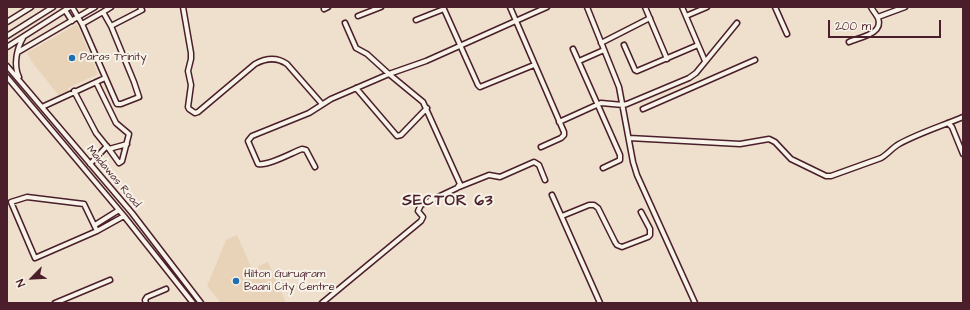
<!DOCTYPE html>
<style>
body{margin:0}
#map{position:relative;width:970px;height:310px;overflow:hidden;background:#eee0cc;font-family:"Architects Daughter",sans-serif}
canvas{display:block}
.frame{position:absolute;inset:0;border:8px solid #4a1f2b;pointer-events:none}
.north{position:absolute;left:12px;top:258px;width:40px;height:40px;-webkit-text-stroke:3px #f7f3e8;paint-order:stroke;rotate:246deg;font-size:11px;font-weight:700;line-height:16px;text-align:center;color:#4a1f2b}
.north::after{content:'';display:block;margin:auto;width:14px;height:18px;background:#4a1f2b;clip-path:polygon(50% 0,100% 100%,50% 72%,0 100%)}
.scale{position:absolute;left:828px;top:20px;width:113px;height:18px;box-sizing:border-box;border:2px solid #4a1f2b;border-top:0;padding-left:5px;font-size:12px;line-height:14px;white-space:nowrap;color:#4a1f2b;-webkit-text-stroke:3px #f7f3e8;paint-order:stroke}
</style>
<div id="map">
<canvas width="970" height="310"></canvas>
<div class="frame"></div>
<div class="north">N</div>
<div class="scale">200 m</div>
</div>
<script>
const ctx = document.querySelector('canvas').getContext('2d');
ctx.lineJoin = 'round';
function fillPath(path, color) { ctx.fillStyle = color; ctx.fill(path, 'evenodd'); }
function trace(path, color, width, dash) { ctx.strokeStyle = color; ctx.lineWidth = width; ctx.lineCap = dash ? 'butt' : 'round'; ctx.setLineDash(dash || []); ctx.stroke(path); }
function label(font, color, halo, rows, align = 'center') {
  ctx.font = font + ' "Architects Daughter",sans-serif'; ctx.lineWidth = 4; ctx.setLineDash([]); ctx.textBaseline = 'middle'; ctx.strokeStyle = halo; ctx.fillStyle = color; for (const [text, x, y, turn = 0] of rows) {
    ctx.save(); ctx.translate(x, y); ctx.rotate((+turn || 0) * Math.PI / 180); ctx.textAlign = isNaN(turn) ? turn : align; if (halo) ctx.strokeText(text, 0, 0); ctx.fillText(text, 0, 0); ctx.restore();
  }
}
fillPath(new Path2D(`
 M77 24 98 74 68 88 69 92 60 97 32 62 27 53Z
 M237 235 252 269 268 262 286 303H221L207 286 226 240Z`), '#e8d3b8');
const minor = new Path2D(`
 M72 7 82 24 116 102 117 104H121L139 97 134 82 111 26 103 12 82 24
 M183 7 191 53V59L188 71 191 85 188 107 189 109 195 113 198 112 255 64C266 58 277 57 287 64L322 104
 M443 7 478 85 480 87 534 65
 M510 7 564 132V135L561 138 541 147
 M587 7 619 87 633 162 637 175 695 303
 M645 7 667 59
 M682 7 705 61
 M775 7 787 34
 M324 9 328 7
 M65 10 72 21
 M103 12 111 7
 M358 16 381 7
 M686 16 707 7
 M878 17 905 7
 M416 20 444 9
 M7 22 31 7
 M111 26 142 10 140 7
 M7 36 53 7
 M849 42C860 37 884 34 878 18 876 14 873 11 871 7
 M601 43 650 18
 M624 45 635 70 637 71 698 45
 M7 47 70 7
 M573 49 620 155V160L603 168
 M18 52 95 7
 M579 61 604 50
 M7 66 132 213 201 303
 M7 77 124 216 193 303
 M19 77C13 65 17 48 23 38
 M96 82 116 123 129 134 122 161 119 163 109 149
 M356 88 397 136 401 135 427 108
 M74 91 96 133 109 149 127 144
 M42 107 105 78
 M643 109 755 60
 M559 122 601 103 623 105 627 104 689 78 696 73 737 23
 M948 123 952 127 963 154
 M629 138 740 144 769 139 775 142 791 159 826 176H831L881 158C888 154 892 148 899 144 919 133 942 126 963 117
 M90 164 107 146
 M315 167 306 150 302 149C291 153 269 166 258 164L248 141 252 136 309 113 331 99 389 74 426 61 547 7
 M459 187 489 175 500 177 534 162 539 165 545 180
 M552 195 600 303
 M562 216 589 205H594L598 208 615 242 617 245 622 247 648 237 650 235V229L641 212
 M95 225 119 210
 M97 231 84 204 27 197 11 202 35 258 97 231 124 216
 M55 303 110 280
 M146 303 145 300 147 297 166 289
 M322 303 421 221 423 217 418 211 421 205 457 188 460 184 423 102 389 74 367 54 356 48 345 23`);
trace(minor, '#4a1f2b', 7);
trace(minor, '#f7f3e8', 4);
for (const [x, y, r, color] of [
 [72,58,4,"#1f6fb2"],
 [236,281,4,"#1f6fb2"]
]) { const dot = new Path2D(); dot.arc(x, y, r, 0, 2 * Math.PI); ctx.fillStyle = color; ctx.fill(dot); trace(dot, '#f7f3e8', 1.5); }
label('11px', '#4a1f2b', '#f7f3e8', [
 ["Paras Trinity",80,58],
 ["Hilton Gurugram",244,275],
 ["Baani City Centre",244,288]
], 'left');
label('11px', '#4a1f2b', '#f7f3e8', [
 ["Maidawas Road",113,177,50]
]);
ctx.letterSpacing = '1px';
label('bold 15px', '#4a1f2b', '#f7f3e8', [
 ["SECTOR 63",448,202]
]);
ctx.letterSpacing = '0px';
</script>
